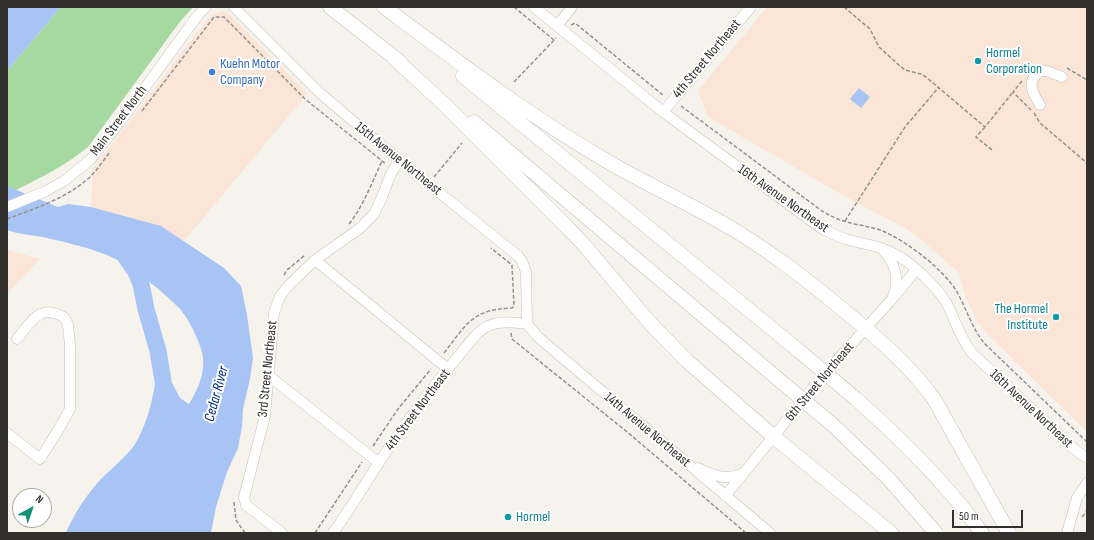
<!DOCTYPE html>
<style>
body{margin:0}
#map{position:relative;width:1094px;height:540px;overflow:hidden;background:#f5f3ec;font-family:"Sofia Sans Condensed",sans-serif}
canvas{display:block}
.frame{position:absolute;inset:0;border:8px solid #31302d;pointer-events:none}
.north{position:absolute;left:12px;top:488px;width:40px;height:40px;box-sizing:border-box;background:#fff;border:1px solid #adacab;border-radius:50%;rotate:40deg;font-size:11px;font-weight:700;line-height:16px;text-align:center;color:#31302d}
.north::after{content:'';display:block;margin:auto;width:14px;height:18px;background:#119178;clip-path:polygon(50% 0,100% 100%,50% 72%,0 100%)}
.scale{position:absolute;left:952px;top:510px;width:71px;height:18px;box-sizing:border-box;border:2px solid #31302d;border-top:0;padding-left:5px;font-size:12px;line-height:14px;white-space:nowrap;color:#31302d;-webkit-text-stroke:3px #fff;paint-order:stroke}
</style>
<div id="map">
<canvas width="1094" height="540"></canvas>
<div class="frame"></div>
<div class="north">N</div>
<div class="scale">50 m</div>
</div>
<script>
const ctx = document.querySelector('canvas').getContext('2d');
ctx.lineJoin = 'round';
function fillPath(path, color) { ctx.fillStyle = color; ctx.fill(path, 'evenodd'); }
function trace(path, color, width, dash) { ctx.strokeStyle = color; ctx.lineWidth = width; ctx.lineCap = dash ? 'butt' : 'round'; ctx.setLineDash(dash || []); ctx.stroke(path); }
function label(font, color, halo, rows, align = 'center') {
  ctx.font = font + ' "Sofia Sans Condensed",sans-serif'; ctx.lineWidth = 4; ctx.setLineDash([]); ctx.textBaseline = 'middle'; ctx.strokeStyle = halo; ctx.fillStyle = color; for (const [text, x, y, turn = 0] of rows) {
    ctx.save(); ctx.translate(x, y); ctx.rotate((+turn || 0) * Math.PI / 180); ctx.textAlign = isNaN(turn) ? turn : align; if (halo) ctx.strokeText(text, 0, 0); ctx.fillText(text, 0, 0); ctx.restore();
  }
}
fillPath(new Path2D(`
 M767 7H1087V432L985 332 977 321 965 295 959 273 923 241 905 228 846 197 708 117 698 91Z
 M223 11 230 15 307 94 184 241 161 226 91 207 93 169 211 15Z
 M7 250 40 259 7 294Z`), '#fae5d7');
fillPath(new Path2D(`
 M61 7H193L179 23 88 147C66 165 42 177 16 190L7 186V71Z`), '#a5d99f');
fillPath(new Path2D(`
 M7 7H61L7 71Z
 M859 88 870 97 861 108 850 99Z
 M7 186 58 207 68 204 91 207 161 226 224 268 241 286 247 315 253 358 250 379 243 409 242 427 238 448 227 472 216 507 211 533H66L67 530C77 510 86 495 101 479 111 469 129 454 135 444 151 418 155 386 159 358L180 398 189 404C197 391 205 374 203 358 202 345 189 319 180 309 164 292 129 264 107 255 87 247 64 242 43 237 31 235 18 234 7 230Z`), '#a8c4f4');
trace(new Path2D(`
 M123 253 136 272 141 284 146 309 158 351 163 381`), '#a8c4f4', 17);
const minor = new Path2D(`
 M234 7 320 93 399 160 518 256 522 261 526 272 527 324
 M534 7 663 112 821 228C829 232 837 237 846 239 861 244 876 245 891 252 910 261 936 285 947 304 956 322 959 336 972 353L1072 447 1082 455 1087 457
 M557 26 572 7
 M1040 105C1035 96 1027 85 1035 76 1037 73 1040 71 1044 71 1050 71 1056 75 1062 77
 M663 112 751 7
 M7 207 46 191 64 181 90 160 120 122 198 15 206 7
 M883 250C895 262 900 281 893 296
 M315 260 448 369
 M527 324 538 337 552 349 770 533
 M269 376 379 463
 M7 433 40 459 60 427 70 409V345L68 325 65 318C40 302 31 322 17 339
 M698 468C714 476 727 481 744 473
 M725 496 822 377 892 299 916 270
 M282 533 246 505 244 497 265 416 274 313 280 296 289 285 315 260 359 229 374 214 382 197 390 176 399 160
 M333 533C349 511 363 487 378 464 402 428 428 392 456 359 466 348 475 332 488 326 500 320 515 323 527 324
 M1067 533 1077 498 1087 483`);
const highway = new Path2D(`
 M330 7 400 62
 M384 7C454 59 524 112 600 157 638 180 678 198 717 220 764 246 806 279 847 313 879 339 910 366 934 399L1009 533
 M393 57 445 105 568 228 585 246 650 323 686 360 774 437 891 533
 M463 76 798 350
 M474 122 778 379
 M856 399C902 440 946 483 982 533
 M834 426 888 478 936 533`);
trace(minor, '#c3c0b9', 11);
trace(highway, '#c3c0b9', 15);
trace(new Path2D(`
 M514 7 554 40
 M844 7 870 29 879 47 900 66 905 70 921 74 926 77 985 127 1013 92
 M571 25 575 23 664 96
 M1067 68 1087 80
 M1022 81 1013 92 1031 110
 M514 82 556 38
 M681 106 822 211C829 215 836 219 844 221 858 226 872 226 885 232 909 243 944 270 957 292 967 310 972 328 984 343L1087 442
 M142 111 214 17H224L305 99 386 164
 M1034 113 1040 123 1087 163
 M985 127 976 137 992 150
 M434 177 462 143
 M7 219C33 209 62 200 84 182 95 174 102 162 110 152
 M845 221 905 127 939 87
 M349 224C364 205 372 182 382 161
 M284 275 287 270 305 255
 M511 333 512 339 626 431 746 533
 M444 353C466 325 472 309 512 308L514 306 512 265 491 248
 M373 446 398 409 431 369
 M234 502 236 520 245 533
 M1082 517 1087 511
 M315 533 362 462`), '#94928d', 1.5, [4, 2]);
trace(minor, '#fff', 10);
trace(highway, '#fff', 14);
const highwayBridge = new Path2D(`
 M798 350 856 399
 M778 379 834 426`);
trace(highwayBridge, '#c3c0b9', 15, []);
trace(highwayBridge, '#fff', 14);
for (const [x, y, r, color] of [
 [978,61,4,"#0f9aa8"],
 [212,72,4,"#3f7fe0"],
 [1056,317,4,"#0f9aa8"],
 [508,517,4,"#0f9aa8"]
]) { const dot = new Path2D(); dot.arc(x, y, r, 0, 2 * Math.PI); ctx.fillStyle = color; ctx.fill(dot); trace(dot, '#fff', 1.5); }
label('14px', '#0d838f', '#fff', [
 ["Hormel",986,53],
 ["Corporation",986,69],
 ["The Hormel",1048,309,"right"],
 ["Institute",1048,325,"right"],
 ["Hormel",516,517]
], 'left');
label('14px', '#31302d', '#fff', [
 ["4th Street Northeast",707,59,-50],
 ["Main Street North",119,121,-53],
 ["15th Avenue Northeast",398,159,39],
 ["16th Avenue Northeast",783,199,35],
 ["3rd Street Northeast",268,369,-84],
 ["6th Street Northeast",820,382,-50],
 ["16th Avenue Northeast",1031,409,43],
 ["4th Street Northeast",418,410,-53],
 ["14th Avenue Northeast",647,430,40]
]);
label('14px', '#366cbe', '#fff', [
 ["Kuehn Motor",220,64],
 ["Company",220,80]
], 'left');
label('italic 15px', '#002b84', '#fff', [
 ["Cedar River",217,394,-75]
]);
</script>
